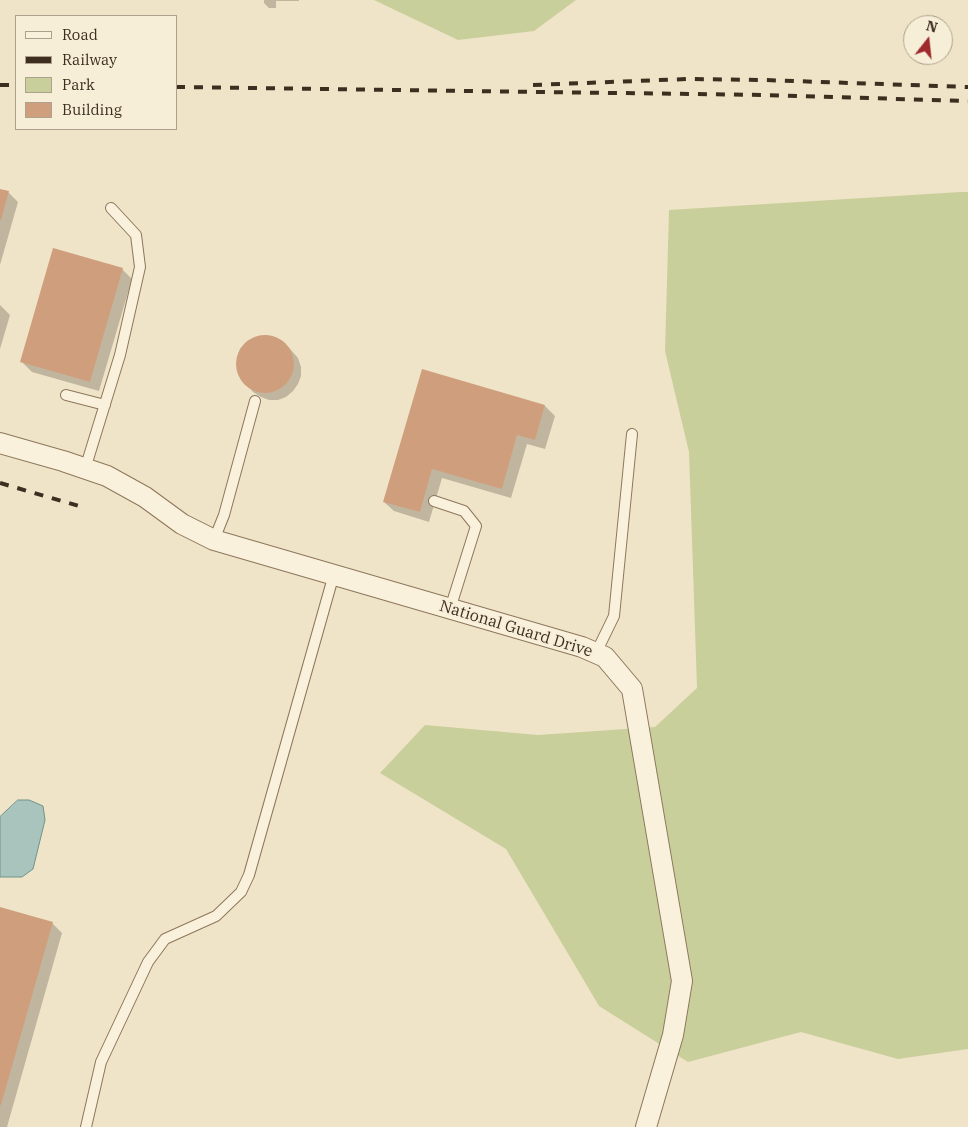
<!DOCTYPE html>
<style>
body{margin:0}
#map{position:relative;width:968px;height:1127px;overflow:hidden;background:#f0e4c8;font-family:"IBM Plex Serif",serif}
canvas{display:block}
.legend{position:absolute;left:15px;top:15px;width:162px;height:115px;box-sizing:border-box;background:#f7eed8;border:1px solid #ada18e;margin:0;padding:6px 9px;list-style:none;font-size:15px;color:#3d2e20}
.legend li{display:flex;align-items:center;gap:10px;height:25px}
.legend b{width:25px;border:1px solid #ada18e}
.north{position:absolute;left:903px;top:15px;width:50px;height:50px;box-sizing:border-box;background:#f7eed8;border:1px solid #ada18e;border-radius:50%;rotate:16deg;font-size:14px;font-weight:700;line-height:20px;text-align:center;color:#3d2e20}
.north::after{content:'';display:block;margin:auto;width:18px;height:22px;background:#9e2a2b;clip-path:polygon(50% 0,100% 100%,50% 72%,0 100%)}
</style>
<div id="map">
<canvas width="968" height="1127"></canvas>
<ul class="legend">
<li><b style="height:6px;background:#faf1dc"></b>Road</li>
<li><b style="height:6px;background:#3d2e20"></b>Railway</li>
<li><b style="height:14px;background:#c9cf9b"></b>Park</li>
<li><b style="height:14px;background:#cf9f7d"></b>Building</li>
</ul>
<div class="north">N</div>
</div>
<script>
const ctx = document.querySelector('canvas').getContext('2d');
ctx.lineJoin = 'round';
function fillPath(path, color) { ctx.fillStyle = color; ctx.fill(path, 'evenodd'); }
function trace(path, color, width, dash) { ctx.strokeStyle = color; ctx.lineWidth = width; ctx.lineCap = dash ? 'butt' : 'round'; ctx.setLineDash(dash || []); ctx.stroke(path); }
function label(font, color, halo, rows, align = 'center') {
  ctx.font = font + ' "IBM Plex Serif",serif'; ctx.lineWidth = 4; ctx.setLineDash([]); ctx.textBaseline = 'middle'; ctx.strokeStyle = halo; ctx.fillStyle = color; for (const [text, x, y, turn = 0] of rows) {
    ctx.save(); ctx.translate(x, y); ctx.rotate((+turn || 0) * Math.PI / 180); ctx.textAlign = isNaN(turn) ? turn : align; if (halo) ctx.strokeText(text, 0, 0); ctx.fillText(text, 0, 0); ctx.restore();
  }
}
fillPath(new Path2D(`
 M374 0H576L534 31 458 40Z
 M960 192H968V1049L898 1059 801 1032 688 1062 599 1006 506 849 380 773 425 725 538 735 655 727 697 688 689 452 665 351 669 210Z`), '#c9cf9b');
const water = new Path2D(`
 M18 800H29L43 806 45 820 33 869 22 877H0V817Z`);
fillPath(water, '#a9c4bc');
trace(water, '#6f938a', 1);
fillPath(new Path2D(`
 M264 0H299V1H276V8H269L264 3Z
 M0 190 8 192 18 202 0 265Z
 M122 269 132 279 99 391 32 372 22 362Z
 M0 305 10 315 0 349Z
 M265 335 275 337 284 342 298 358 301 367V376L298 384 293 391 286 397 278 400H269L261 397 253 392 240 377 237 368V358L240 349 247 341 256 337Z
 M422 371 545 406 555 416 545 449 527 444 511 498 442 478 429 522 394 511 384 502Z
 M0 908 52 923 62 933 7 1127H0Z`), '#0003');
fillPath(new Path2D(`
 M0 189 9 191 1 220H0Z
 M53 248 123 268 90 382 20 362Z
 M236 364a29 29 0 1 1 58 0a29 29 0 1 1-58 0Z
 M422 369 545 405 535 440 517 435 502 489 432 469 420 512 383 502Z
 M0 907 53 922 1 1105H0Z`), '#cf9f7d');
const lane = new Path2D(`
 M66 395 105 405
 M85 469 120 355 140 267 136 235 111 208
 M434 501 464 511 476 526 450 609
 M214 540 224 515 255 401
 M596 653 614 616 632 434
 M86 1127 101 1062 148 962 165 939 216 916 241 892 249 875 334 574`);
const street = new Path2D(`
 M0 443 63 461 107 476 145 497 182 524 214 540 582 647 605 657 632 689 682 981 673 1035 646 1127`);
trace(lane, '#8d765c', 12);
trace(street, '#8d765c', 22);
trace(lane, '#faf1dc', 10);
trace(street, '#faf1dc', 20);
trace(new Path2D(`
 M0 85H16
 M533 85 687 79 764 80 968 87
 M176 87 764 95 968 101
 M0 483 79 506`), '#3d2e20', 4, [9, 9]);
label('16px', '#3d2e20', '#f7eed8', [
 ["National Guard Drive",516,629,17]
]);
</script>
